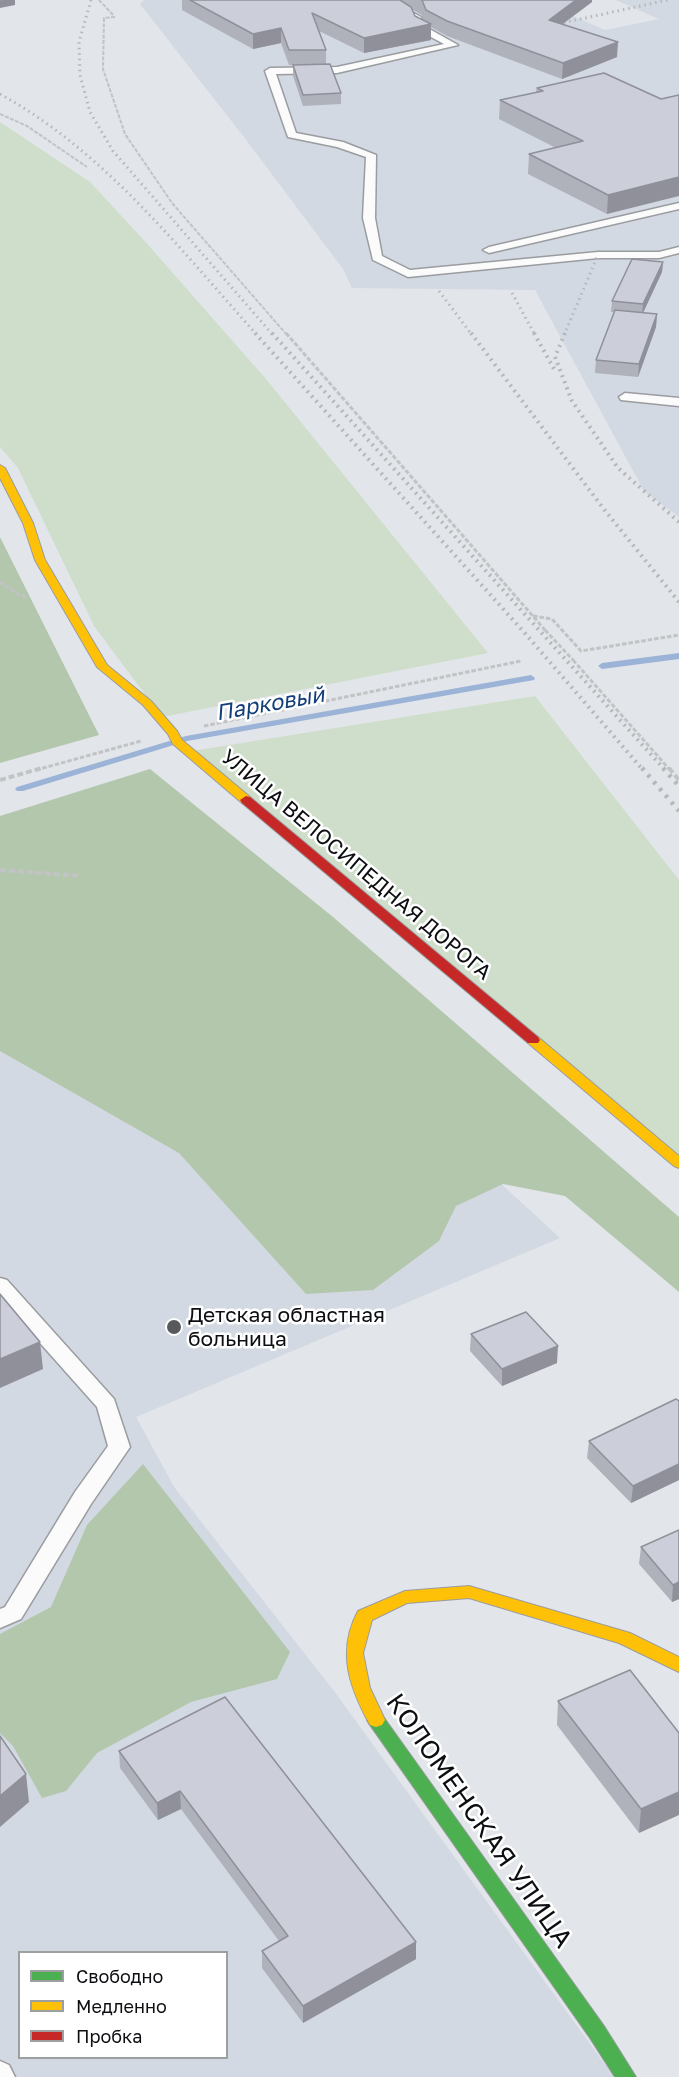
<!DOCTYPE html>
<meta charset="utf-8">
<style>
body{margin:0}
#map{position:relative;width:679px;height:2077px;overflow:hidden;background:#e2e5e9;font-family:"Golos Text",sans-serif}
canvas{display:block}
.legend{position:absolute;left:18px;top:1951px;width:210px;height:108px;box-sizing:border-box;background:#fff;border:2px solid #9e9fa0;margin:0;padding:8px 10px;list-style:none;font-size:18px;color:#0c0e11}
.legend li{display:flex;align-items:center;gap:12px;height:30px}
.legend b{width:30px;border:2px solid #9e9fa0}
</style>
<div id="map">
<canvas width="679" height="2077"></canvas>
<ul class="legend">
<li><b style="height:8px;background:#4caf50"></b>Свободно</li>
<li><b style="height:8px;background:#ffc107"></b>Медленно</li>
<li><b style="height:8px;background:#c62828"></b>Пробка</li>
</ul>
</div>
<script>
const ctx = document.querySelector('canvas').getContext('2d');
ctx.lineJoin = 'round';
function fillPath(path, color) { ctx.fillStyle = color; ctx.fill(path, 'evenodd'); }
function trace(path, color, width, dash) { ctx.strokeStyle = color; ctx.lineWidth = width; ctx.lineCap = dash ? 'butt' : 'round'; ctx.setLineDash(dash || []); ctx.stroke(path); }
function label(font, color, halo, rows, align = 'center') {
  ctx.font = font + ' "Golos Text",sans-serif'; ctx.lineWidth = 5; ctx.setLineDash([]); ctx.textBaseline = 'middle'; ctx.strokeStyle = halo; ctx.fillStyle = color; for (const [text, x, y, turn = 0] of rows) {
    ctx.save(); ctx.translate(x, y); ctx.rotate((+turn || 0) * Math.PI / 180); ctx.textAlign = isNaN(turn) ? turn : align; if (halo) ctx.strokeText(text, 0, 0); ctx.fillText(text, 0, 0); ctx.restore();
  }
}
fillPath(new Path2D(`
 M144 0H537L605 30 659 19 616 0H679V517L644 491 535 290 352 288 343 269 244 137 140 4Z
 M147 858 560 1238 136 1417 174 1487 334 1691 614 2077H0V909ZM20 1952H226V2058H20Z`), '#d2d9e2');
fillPath(new Path2D(`
 M0 122 90 182 142 238 266 379 488 653 162 717 94 626 18 468 0 447Z
 M535 696 679 880V1157L192 751Z`), '#cfdecb');
fillPath(new Path2D(`
 M0 537 99 735 0 763Z
 M150 769 333 917 679 1217V1292L565 1196 503 1184 456 1206 439 1241 373 1290 306 1294 179 1153 0 1051V816Z
 M143 1464 290 1652 277 1679 191 1702 97 1753 66 1791 42 1798 13 1746 0 1733V1634L51 1607 87 1525Z`), '#b3c7ad');
fillPath(new Path2D(`
 M679 653V659L602 669 598 666 602 663Z
 M531 675 535 678 534 680 187 741 23 791H17L15 789 17 787 186 736Z`), '#9bb3d7');
const lane = new Path2D(`
 M377 0H389L421 17 424 26 458 45 337 73 276 74 296 133 343 142 376 155 375 218 382 256 410 270 598 252H659L679 247V253L659 258H598L408 277 373 260 363 218 366 157 337 147 288 137 265 71 270 68 337 67 444 44 416 29 413 20Z
 M679 203V209L489 253 483 250 489 247Z
 M625 393 679 398V406L621 400 619 397Z
 M0 1278 7 1280 114 1399 130 1447 91 1504 21 1619 0 1628V1609L5 1607 75 1492 108 1446 97 1407 0 1298Z
 M0 2061 9 2065 15 2077H0Z`);
const fast = new Path2D(`
 M376 1713 382 1715 604 2026 636 2077H615L590 2038 370 1725 367 1720 370 1715Z`);
const slow = new Path2D(`
 M0 465 5 468 33 523 45 560 107 665 151 701 177 731 182 740 250 797 252 800 250 803H242L173 744 168 734 143 705 97 667 35 560 23 523 0 478Z
 M533 1036 538 1037 679 1156V1168L674 1166 528 1043 526 1040 528 1037Z
 M469 1586 630 1633 679 1657V1672L619 1643 469 1598 407 1603 372 1620 363 1653 370 1688 385 1720 382 1725 376 1727 370 1725C350 1688 336 1652 358 1611L405 1591Z`);
const jam = new Path2D(`
 M246 796 250 797 538 1037 540 1040 538 1043H528L242 803 240 800Z`);
trace(lane, '#9a9c9f', 3);
trace(fast, '#9a9c9f', 2);
trace(slow, '#9a9c9f', 2);
trace(jam, '#9a9c9f', 2);
trace(new Path2D(`
 M99 0 114 16
 M115 17 104 18 103 69 125 134 172 203 287 335
 M0 114 27 126 87 167`), '#c2c3c5', 2, [4, 1.5]);
trace(new Path2D(`
 M286 333 545 630
 M0 582 19 595 28 597
 M533 616 552 619 581 651 679 635
 M573 660 670 770
 M204 726 521 661
 M36 770 141 741`), '#c2c3c5', 3, [4.5, 2]);
trace(new Path2D(`
 M669 768 679 780
 M0 780 42 768
 M0 870 81 876`), '#c2c3c5', 4, [6, 3]);
fillPath(lane, '#fbfbfc');
fillPath(fast, '#4caf50');
fillPath(slow, '#ffc107');
fillPath(jam, '#c62828');
trace(new Path2D(`
 M91 0 79 42 80 75 90 112 113 151 273 335
 M553 25 668 0
 M0 94C105 152 178 247 257 335
 M439 291 472 335
 M512 293 535 335
 M564 335 598 255`), '#b6b7b8', 3, [1.5, 4]);
trace(new Path2D(`
 M255 333 523 631 643 770
 M272 333 665 770
 M471 333 603 508 679 602
 M534 333 554 369
 M565 333 555 357 572 401 618 468 679 522`), '#b6b7b8', 4, [2, 4.5]);
trace(new Path2D(`
 M642 768 679 811
 M663 768 679 786`), '#b6b7b8', 4.5, [3, 6]);
trace(new Path2D(`
 M545 630 573 660`), '#c2c3c5', 3, [4.5, 2]);
fillPath(new Path2D(`
 M182 0H592V2L562 24 617 57 562 79 447 36 431 27V40L364 53 319 31 326 50V64L341 93V104L303 106 293 76V65H289L281 43 253 49 182 10ZM413 10 422 15 424 21 415 16Z
 M537 88 661 99 607 214 528 174 529 154 556 148 499 119 500 100 536 92Z
 M663 262 662 272 643 313 657 314 656 327 638 377 595 373 596 360 614 312H611L612 301Z
 M471 1334 557 1363 502 1386 470 1351Z
 M679 1401V1480L631 1503 587 1458 589 1441Z
 M679 1530V1599L672 1602 639 1564 641 1547Z
 M225 1697 416 1959 303 2023 262 1968V1951L279 1941 181 1809 158 1820 120 1768 119 1751Z
 M558 1701 679 1733 639 1833 557 1725Z`), '#afb1bb');
fillPath(new Path2D(`
 M11 0H15V5L0 8V2Z
 M576 0H592V2L548 35 549 20Z
 M431 24V40L364 53V38Z
 M281 28V43L253 49V34Z
 M618 42 617 57 562 79 563 63Z
 M679 177V196L607 214 608 195Z
 M663 262 662 272 642 315 643 304Z
 M657 314 656 327 638 377 639 364Z
 M40 1342 43 1369 0 1388V1359Z
 M558 1346 557 1363 502 1386V1369Z
 M679 1464V1480L631 1503 633 1486Z
 M679 1582V1599L672 1602 673 1585Z
 M26 1774 29 1802 0 1827V1796Z
 M180 1791 181 1809 158 1820 157 1803Z
 M679 1792V1815L639 1833 641 1809Z
 M416 1942V1959L303 2023V2006Z`), '#8f9099');
const building = new Path2D(`
 M0 0H11L0 2Z
 M190 0H400L411 7 415 16 431 24 364 38 312 13 326 50H289L281 28 253 34Z
 M422 0H576L549 20 618 42 563 63 447 21 426 10Z
 M330 64 341 93 303 95 293 65Z
 M604 73 661 99 679 95V177L608 195 529 154 583 141 500 100 543 91 537 88Z
 M632 259 663 262 643 304 612 301Z
 M615 310 657 314 639 364 596 360Z
 M0 1294 40 1342 0 1359Z
 M526 1312 558 1346 502 1369 471 1334Z
 M676 1399 679 1401V1464L633 1486 589 1441Z
 M679 1530V1582L673 1585 641 1547Z
 M630 1670 679 1733V1792L641 1809 558 1701Z
 M225 1697 416 1942 303 2006 262 1951 288 1936 180 1791 157 1803 119 1751Z
 M0 1736 26 1774 0 1796Z`);
fillPath(building, '#ccceda');
trace(building, '#8f9099', 1.5);
for (const [x, y, r, color] of [
 [174,1327,8,"#57595d"]
]) { const dot = new Path2D(); dot.arc(x, y, r, 0, 2 * Math.PI); ctx.fillStyle = color; ctx.fill(dot); trace(dot, '#fff', 2); }
label('21px', '#0c0e11', '#fff', [
 ["УЛИЦА ВЕЛОСИПЕДНАЯ ДОРОГА",356,865,40]
]);
label('21px', '#0c0e11', '#fff', [
 ["Детская областная",188,1315],
 ["больница",188,1339]
], 'left');
label('italic 22px', '#123f7a', '#fff', [
 ["Парковый",270,704,-10]
]);
label('26px', '#0c0e11', '#fff', [
 ["КОЛОМЕНСКАЯ УЛИЦА",479,1821,55]
]);
</script>
